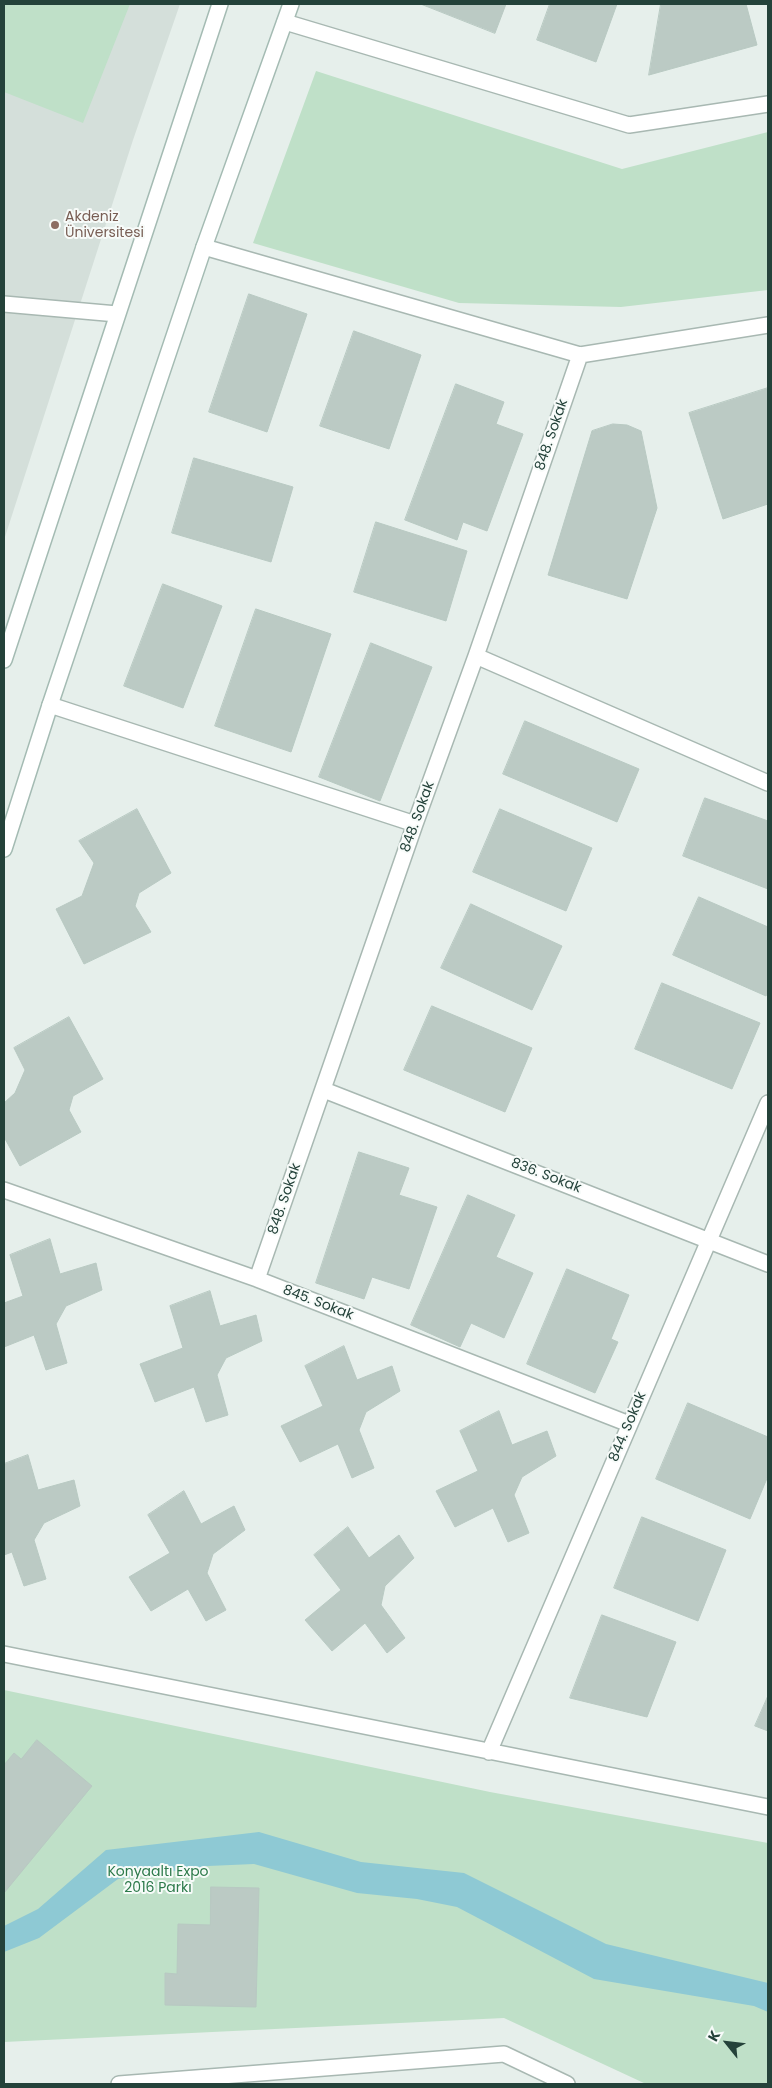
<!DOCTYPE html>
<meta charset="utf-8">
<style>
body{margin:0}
#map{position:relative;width:772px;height:2088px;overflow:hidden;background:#e6efeb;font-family:Poppins,sans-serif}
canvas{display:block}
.frame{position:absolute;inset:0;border:5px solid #24423a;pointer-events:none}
.north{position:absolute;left:702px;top:2018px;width:50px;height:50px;-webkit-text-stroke:4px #f7fbf9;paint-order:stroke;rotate:299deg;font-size:14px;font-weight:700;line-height:20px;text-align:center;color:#24423a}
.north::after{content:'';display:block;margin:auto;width:18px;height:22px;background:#24423a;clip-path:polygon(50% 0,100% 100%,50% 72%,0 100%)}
</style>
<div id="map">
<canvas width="772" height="2088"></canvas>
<div class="frame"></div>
<div class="north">K</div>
</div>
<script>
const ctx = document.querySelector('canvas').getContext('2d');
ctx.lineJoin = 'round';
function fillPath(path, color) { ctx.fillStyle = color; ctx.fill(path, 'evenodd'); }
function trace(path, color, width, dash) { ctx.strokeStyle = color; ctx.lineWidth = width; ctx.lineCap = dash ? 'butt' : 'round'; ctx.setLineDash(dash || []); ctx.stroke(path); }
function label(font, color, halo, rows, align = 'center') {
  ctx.font = font + ' Poppins,sans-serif'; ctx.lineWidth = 4; ctx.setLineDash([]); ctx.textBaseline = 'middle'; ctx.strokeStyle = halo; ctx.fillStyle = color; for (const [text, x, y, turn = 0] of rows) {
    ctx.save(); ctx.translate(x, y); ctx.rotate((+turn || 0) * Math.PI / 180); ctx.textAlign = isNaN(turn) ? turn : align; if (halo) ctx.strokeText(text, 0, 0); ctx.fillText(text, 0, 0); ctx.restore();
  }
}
fillPath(new Path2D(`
 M4 4H180L133 140 4 540Z`), '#d4dfda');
fillPath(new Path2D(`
 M4 4H130L83 123 4 92Z
 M316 71 622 169 768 132V290L621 307 459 303 253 243Z
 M4 1690 490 1792 768 1843V2084H646L504 2018 4 2042Z`), '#bfe0c8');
fillPath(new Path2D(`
 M259 1832 361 1862 464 1873 606 1944 768 1983V2012L754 2006 594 1979 457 1907 417 1899 357 1893 254 1864 208 1866 118 1879 39 1938 4 1952V1926L38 1909 106 1850Z`), '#8ec9d4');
const building = new Path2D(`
 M421 4H506L495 33Z
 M550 4H617L596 62 537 40Z
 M661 4H746L757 45 649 75Z
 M249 294 307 314 267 432 209 412Z
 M354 331 421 355 389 449 320 426Z
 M456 384 504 402 496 424 523 434 487 531 463 522 457 540 405 520Z
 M768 388V504L723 519 689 413Z
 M613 424 627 425 641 431 657 508 627 599 548 575 592 431Z
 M194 458 293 487 271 562 172 533Z
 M376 522 467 551 446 621 354 592Z
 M163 584 222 606 183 708 124 686Z
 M256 609 331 634 291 752 215 726Z
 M371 643 432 667 380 801 319 777Z
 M525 721 639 769 617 822 503 774Z
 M705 798 768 821V889L683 856Z
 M137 809 171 873 139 893 135 906 151 932 84 964 56 909 82 896 94 863 79 841Z
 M500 809 592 848 566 911 473 872Z
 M699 897 768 927V992L766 996 673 955Z
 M471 904 562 946 532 1010 441 968Z
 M662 983 760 1023 732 1089 635 1049Z
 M432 1006 532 1048 505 1112 404 1070Z
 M69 1017 103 1079 73 1096 69 1110 81 1132 20 1166 4 1137V1103L15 1093 25 1070 14 1048Z
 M359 1152 409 1168 399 1195 437 1207 409 1289 372 1277 364 1299 316 1283Z
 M468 1195 515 1215 496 1257 533 1273 504 1338 471 1323 460 1347 411 1325Z
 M50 1239 60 1274 96 1263 102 1290 66 1306 56 1324 67 1363 46 1370 34 1335 4 1347V1303L23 1296 10 1255Z
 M567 1269 629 1295 611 1339 618 1342 595 1393 527 1364Z
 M210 1291 220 1326 256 1315 262 1341 226 1358 217 1375 228 1415 206 1422 194 1387 155 1402 140 1364 183 1348 170 1306Z
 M344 1346 357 1380 392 1366 400 1391 366 1412 359 1430 374 1468 352 1478 338 1444 300 1462 281 1426 323 1406 305 1366Z
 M688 1403 768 1437V1476L750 1519 656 1479Z
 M499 1411 512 1445 547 1431 556 1456 522 1477 514 1495 529 1533 508 1542 493 1508 455 1527 436 1491 478 1471 460 1431Z
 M28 1455 38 1490 74 1480 80 1506 44 1523 34 1540 46 1579 24 1586 12 1552 4 1555V1464Z
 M184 1491 201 1524 234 1506 245 1530 213 1554 207 1573 226 1610 206 1621 188 1589 151 1611 129 1577 170 1553 148 1515Z
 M642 1517 726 1550 698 1621 614 1588Z
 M348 1527 369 1558 399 1535 414 1558 385 1586 381 1605 405 1638 387 1653 365 1623 332 1651 305 1620 341 1590 314 1555Z
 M602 1615 676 1642 647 1717 570 1698Z
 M768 1696V1731L755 1726Z
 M37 1740 92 1786 4 1893V1765L14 1753 21 1759Z
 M211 1887 259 1888 256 2007 165 2005V1973L177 1974 178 1924 210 1925Z`);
fillPath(building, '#bbcac4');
trace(building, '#b8c9c2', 1);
const lane = new Path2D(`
 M4 304 117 314`);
const street = new Path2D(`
 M285 22 629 125 768 104
 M204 247 580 355 768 325
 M476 656 768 783
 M50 705 415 824
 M324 1090 768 1264
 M4 1190 257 1279 629 1424
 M257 1279 415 824 476 656 580 355
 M4 1654 768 1807
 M489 1752 768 1103
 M119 2084 504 2054 567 2084`);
const secondary = new Path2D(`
 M4 660 220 4
 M4 849 50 705 204 247 291 4`);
trace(lane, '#a8b8b2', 18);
trace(street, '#a8b8b2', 18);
trace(secondary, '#a4bbb3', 18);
trace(lane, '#fff', 15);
trace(street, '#fff', 15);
trace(secondary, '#fff', 15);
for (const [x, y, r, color] of [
 [55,225,5,"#8d6e63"]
]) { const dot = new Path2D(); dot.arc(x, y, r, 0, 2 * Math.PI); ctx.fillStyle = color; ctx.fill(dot); trace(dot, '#f7fbf9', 2); }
label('14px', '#785e54', '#f7fbf9', [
 ["Akdeniz",65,217],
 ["Üniversitesi",65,233]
], 'left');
label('14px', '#24423a', '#f7fbf9', [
 ["848. Sokak",552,435,-71],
 ["848. Sokak",418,817,-70],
 ["836. Sokak",546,1176,21],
 ["848. Sokak",285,1199,-71],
 ["845. Sokak",318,1303,21],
 ["844. Sokak",628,1427,-67]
]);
label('14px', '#2d7a4b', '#f7fbf9', [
 ["Konyaaltı Expo",158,1872],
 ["2016 Parkı",158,1888]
]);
</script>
